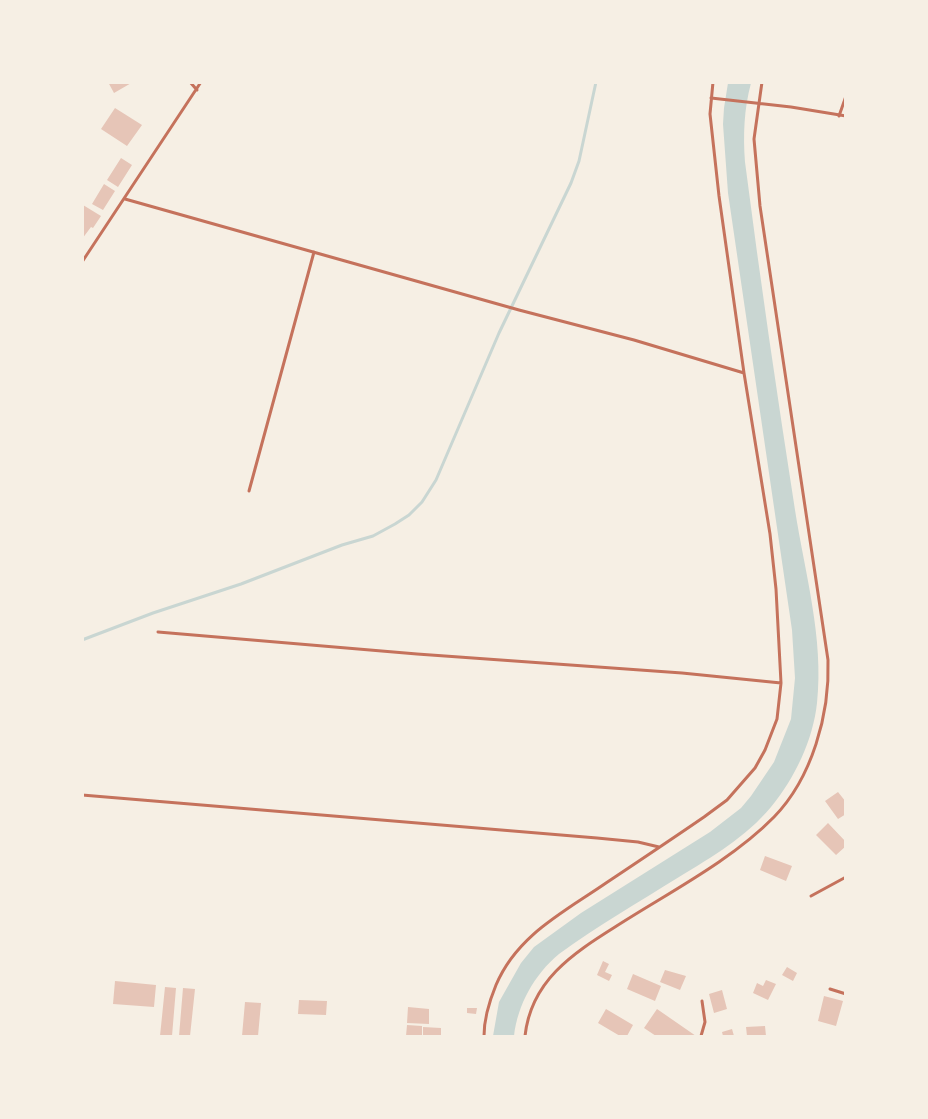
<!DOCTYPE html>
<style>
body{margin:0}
#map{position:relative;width:928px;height:1119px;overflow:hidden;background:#f6efe4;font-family:Merriweather,serif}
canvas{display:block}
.frame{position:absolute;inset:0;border:84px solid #f6efe4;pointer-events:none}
</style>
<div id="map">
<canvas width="928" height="1119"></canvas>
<div class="frame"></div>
</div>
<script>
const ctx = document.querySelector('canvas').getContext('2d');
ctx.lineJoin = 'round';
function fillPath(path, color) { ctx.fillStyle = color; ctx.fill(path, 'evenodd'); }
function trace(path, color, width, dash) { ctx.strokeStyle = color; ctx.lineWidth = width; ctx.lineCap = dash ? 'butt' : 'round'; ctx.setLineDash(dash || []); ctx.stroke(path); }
fillPath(new Path2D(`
 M728 83H751C744 109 743 135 745 162 760 279 777 395 795 510 805 574 824 638 817 703 813 740 795 778 771 807 746 837 712 857 679 877 639 902 597 926 559 954 534 975 518 1004 514 1036H493L499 1002 521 963 534 947 581 913 710 832 741 808 751 796 774 762 791 719 795 678 792 630 728 193 723 124 724 108Z`), '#c9d6d2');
trace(new Path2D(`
 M82 640 153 613 241 584 342 545 373 536 395 524 409 515 422 502 436 480 499 333 571 183 579 161 596 82`), '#c9d6d2', 3);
fillPath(new Path2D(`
 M108 82H133L114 93Z
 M115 108 142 125 127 146 101 129Z
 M121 158 132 165 118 187 107 180Z
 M104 184 115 191 103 210 92 204Z
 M83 205 101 216 93 228 91 227 82 239Z
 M838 792 846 802V814L838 819 825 801Z
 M828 823 846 842V846L836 855 816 835Z
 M765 856 792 866 786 881 760 870Z
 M603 961 609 964 605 972 612 975 609 981 597 975Z
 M787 967 797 973 793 981 782 975Z
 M665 970 686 976 680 990 660 982Z
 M633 974 661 986 655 1001 627 989Z
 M766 980 776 984 768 1000 753 993 757 983 763 986Z
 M115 981 156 985 154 1007 113 1004Z
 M165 987 176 988 172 1036H160Z
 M183 988 195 989 190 1036H179Z
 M722 990 727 1009 714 1013 709 994Z
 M824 996 843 1001 836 1026 818 1021Z
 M299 1000 327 1001 326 1015 298 1014Z
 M245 1002 261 1003 258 1036H242Z
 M408 1007 429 1009V1024L407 1023Z
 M467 1008H477L476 1014 467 1013Z
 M606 1009 633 1025 627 1036H620L598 1023Z
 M657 1009 696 1036H656L644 1028Z
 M407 1025 422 1026V1036H406Z
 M765 1026 766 1036H747L746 1027Z
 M423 1027 441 1028V1036H423Z
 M732 1029 734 1036H723L722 1032Z`), '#e6c5b7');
trace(new Path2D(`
 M190 82 197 90
 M711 98 791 107 846 116
 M839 116 846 96
 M125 199 519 310 634 340 744 373
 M82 262 201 82
 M249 491 314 252
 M158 632 417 654 682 673 781 683
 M82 795 597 838 638 842 659 847
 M811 896 846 877
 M830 989 846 994
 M484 1036C484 1018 489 1002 496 985 517 935 564 912 606 883 639 861 672 839 704 817L727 800 755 768 765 750 777 719 781 683 776 589 770 534 744 373 719 196 710 114 713 82
 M525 1036C531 981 572 954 615 927 666 894 731 861 774 817 812 778 830 714 828 660L760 206 754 139 762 82
 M701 1036 705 1022 702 1001`), '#c5725c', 3);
</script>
